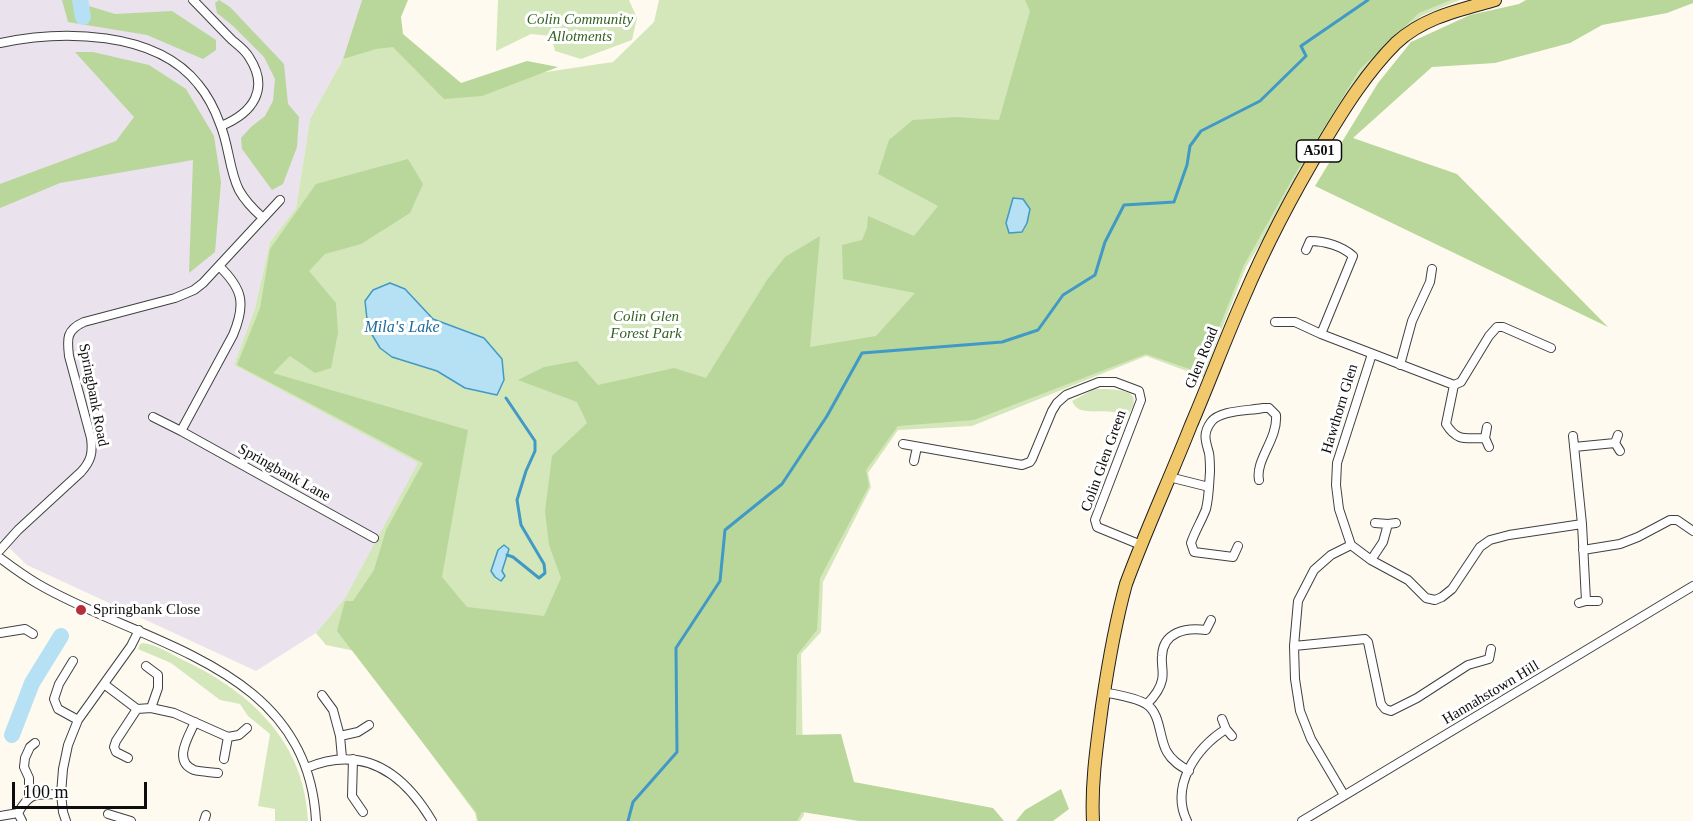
<!DOCTYPE html>
<style>
body{margin:0}
#map{position:relative;width:1693px;height:821px;overflow:hidden;background:#fefaef;font-family:Georgia,serif}
canvas{display:block}
.scale{position:absolute;left:12px;top:782px;width:135px;height:27px;box-sizing:border-box;border:3px solid #0d0d0d;border-top:0;padding-left:8px;font-size:18px;line-height:21px;white-space:nowrap;color:#0d0d0d;-webkit-text-stroke:4px #fff;paint-order:stroke}
</style>
<div id="map">
<canvas width="1693" height="821"></canvas>
<div class="scale">100 m</div>
</div>
<script>
const ctx = document.querySelector('canvas').getContext('2d');
ctx.lineJoin = 'round';
function fillPath(path, color) { ctx.fillStyle = color; ctx.fill(path, 'evenodd'); }
function trace(path, color, width, dash) { ctx.strokeStyle = color; ctx.lineWidth = width; ctx.lineCap = dash ? 'butt' : 'round'; ctx.setLineDash(dash || []); ctx.stroke(path); }
function label(font, color, halo, rows, align = 'center') {
  ctx.font = font + ' Georgia,serif'; ctx.lineWidth = 6; ctx.setLineDash([]); ctx.textBaseline = 'middle'; ctx.strokeStyle = halo; ctx.fillStyle = color; for (const [text, x, y, turn = 0] of rows) {
    ctx.save(); ctx.translate(x, y); ctx.rotate((+turn || 0) * Math.PI / 180); ctx.textAlign = isNaN(turn) ? turn : align; if (halo) ctx.strokeText(text, 0, 0); ctx.fillText(text, 0, 0); ctx.restore();
  }
}
fillPath(new Path2D(`
 M0 0H362L343 59 310 119 296 208 270 242 255 308 234 365 419 463 345 598 316 633 256 671 27 565 0 539Z`), '#eae2ec');
fillPath(new Path2D(`
 M498 0H629L637 18 632 40 581 59 555 51 551 36 531 34 496 51Z
 M659 0H1460L1421 16 1363 72 1299 170 1277 217 1246 267 1203 377 1146 356 972 426 898 430 868 473 871 487 823 582 821 632 801 654 804 815 800 821H477L475 813 355 651 326 645 316 633 345 598 418 463 234 365 255 308 270 242 296 208 310 119 343 59 394 33 459 85 613 62 654 22Z
 M1094 389C1103 389 1129 388 1133 397 1136 404 1130 411 1127 417 1123 415 1118 413 1113 412 1099 409 1078 417 1072 401Z
 M143 643C158 645 172 655 185 661 252 693 305 743 308 821H275V809L258 806 270 734 248 716 240 704 220 700 171 663 138 649 140 644Z`), '#d4e7ba');
fillPath(new Path2D(`
 M62 0H87L89 6 115 14 172 11 216 40V50L203 59 147 35 68 22Z
 M219 0 230 7 284 64 288 104 299 117 297 147 283 184 272 190 242 149 241 138 251 127 265 116 273 101 275 79 264 57 233 26 217 13 215 3Z
 M362 0H408L401 17 403 34 461 83 527 61 558 67 482 96 444 99 393 47 376 49 343 59Z
 M1025 0H1451L1419 13 1360 69 1294 176 1244 265 1201 373 1146 354 974 420 898 426 866 470 869 486 820 578 817 630 797 655 796 735 841 734 854 782 993 808 1004 821H859L802 812 797 821H478L476 812 337 631 345 601H353L374 570 386 530 423 463 237 365 260 308 270 249 316 184 408 159 423 184 410 213 361 244 325 254 309 271 336 303 338 333 331 368 315 373 290 356 273 373 468 430 442 577 467 607 544 616 561 578 549 545 545 511 552 456 587 423 577 402 518 380 544 367 577 361 598 385 674 368 706 378 767 280 785 257 820 236 810 347 876 336 915 293 843 279 842 245 862 240 867 228 868 216 914 236 938 206 878 174 889 140 913 120 957 117 999 120 1030 11Z
 M1526 0H1693V3L1667 13 1602 25 1570 43 1495 63 1432 67 1353 138 1457 174 1608 327 1315 186 1378 83 1411 42 1470 15 1519 4Z
 M75 52H93L149 65 186 89 214 136 221 182 215 252 189 273 193 160 60 183 0 208V184L116 141 134 117Z
 M1061 789 1069 809 1053 821H1016L1025 810Z`), '#b9d79a');
const water = new Path2D(`
 M1013 198 1023 199 1030 209 1027 223 1022 232 1009 233 1006 223Z
 M390 283 405 289 433 319 484 338 502 359 504 380 497 395 465 388 437 371 392 357 380 348 368 328 365 301 373 290Z
 M504 545 509 549 502 571 505 576 501 581 495 577 491 571 498 550Z`);
fillPath(water, '#b6e0f3');
trace(water, '#4199c6', 1.5);
trace(new Path2D(`
 M506 398 535 441V451L526 471 517 500 521 525 544 564 545 573 539 578 513 557 507 555
 M628 821 633 802 677 752 676 648 720 581 725 530 782 484 827 416 862 353 1002 342 1038 330 1063 295 1095 275 1105 242 1124 205 1174 202 1187 165 1190 146 1201 131 1260 101 1306 56 1301 46 1368 0`), '#4199c6', 3);
trace(new Path2D(`
 M80 0 83 17
 M12 735 32 683 61 636`), '#b6e0f3', 16);
const street = new Path2D(`
 M193 0C206 13 219 27 232 40 238 45 245 50 249 57 270 89 253 113 221 126
 M0 43C61 30 155 30 198 84 208 96 215 110 220 124 229 145 229 170 239 190 245 201 254 210 263 218
 M1306 250 1310 241C1325 241 1342 246 1353 256L1321 334
 M1275 322H1295L1321 334 1454 385 1461 382 1489 336 1497 327H1503L1551 348
 M1400 365 1412 321 1430 282 1432 269
 M1454 385 1446 424C1457 442 1466 438 1485 438
 M153 417 181 431 374 538
 M1487 427 1485 438 1489 447
 M181 431 233 335C246 304 243 289 219 266
 M1618 435 1615 443 1620 451
 M1573 436 1582 524 1586 601
 M903 444 1022 465 1030 462 1032 459 1052 411 1057 403 1066 395 1099 382H1115L1139 391 1141 400 1095 520 1097 527 1141 545
 M1574 447 1615 443
 M914 461 917 447
 M1169 477 1209 487
 M1375 523 1388 524 1396 523
 M1351 545 1371 560 1408 580 1426 598 1435 600 1442 597 1452 589 1480 547 1490 540 1509 535 1582 524
 M1351 545 1339 509 1336 485 1337 463 1372 354
 M1238 546 1233 557 1194 552 1191 543C1195 531 1202 520 1206 509 1209 497 1209 484 1210 472 1210 466 1210 459 1209 453 1206 442 1202 434 1211 422 1220 410 1248 411 1263 408H1269L1276 415C1278 439 1255 460 1259 480
 M0 550 18 530 81 472C91 461 93 453 91 438L69 356C67 339 66 330 84 322L175 298 194 290 203 283 280 200
 M1583 550 1620 544 1638 537 1670 520H1677L1693 531
 M0 558C12 567 24 576 38 584 144 646 308 665 316 821
 M1371 560 1383 542 1388 524
 M1579 603 1586 601H1598
 M0 633 25 629 33 634
 M1294 646 1365 639 1368 642 1381 704 1385 709 1391 711 1417 698 1468 665 1489 659 1491 649
 M73 661 59 684 54 699 58 709 78 720
 M146 666 158 675V688L151 708
 M104 684 137 709 151 708 174 713 228 737 239 735 247 728
 M1104 692C1117 695 1135 697 1146 704 1161 713 1159 739 1167 752 1172 761 1180 766 1189 771
 M322 695 333 710 340 736 342 758
 M1147 704C1154 697 1160 690 1162 680 1164 672 1161 664 1162 656 1163 632 1186 627 1206 630L1211 620
 M1222 719 1226 729 1232 736
 M195 722C189 736 172 761 194 770 201 772 211 772 218 773
 M340 736 358 732 369 725
 M128 758 116 752 114 747 116 741 137 709
 M224 759 228 737
 M353 759 352 796 363 812
 M306 768C363 744 403 772 432 821
 M1344 795 1311 739 1300 711 1295 679 1294 646 1298 601 1314 570 1331 555 1351 545
 M29 796V778L24 767 25 758 30 747 35 743
 M18 813 22 821
 M108 814 131 821
 M0 816 18 813C31 790 37 795 61 794
 M66 821 63 812 61 794 63 769 68 745 78 720 131 646 139 630
 M204 821 206 815
 M1187 821C1170 786 1196 748 1226 729
 M1302 821 1693 586`);
const primary = new Path2D(`
 M1093 821C1091 783 1097 744 1102 706 1108 665 1115 624 1126 584 1146 530 1170 478 1191 425 1209 383 1225 340 1243 299 1266 245 1294 192 1324 142 1345 107 1367 72 1396 43 1424 17 1460 10 1495 0`);
trace(street, '#404040', 10);
trace(primary, '#1e1e1e', 14);
trace(street, '#fff', 8);
trace(primary, '#f1c86c', 12);
for (const [x, y, r, color] of [
 [81,610,6,"#b62d3c"]
]) { const dot = new Path2D(); dot.arc(x, y, r, 0, 2 * Math.PI); ctx.fillStyle = color; ctx.fill(dot); trace(dot, '#fff', 2); }
for (const [x, y, w] of [
 [1319,151,45]
]) { const box = new Path2D(); box.roundRect(x - w / 2, y - 11, w, 22, 4.5); ctx.fillStyle = '#fff'; ctx.fill(box); trace(box, '#0d0d0d', 1.5); }
label('bold 14px', '#0d0d0d', null, [
 ["A501",1319,151]
]);
label('italic 15px', '#336221', '#fff', [
 ["Colin Community",580,20],
 ["Allotments",580,37],
 ["Colin Glen",646,317],
 ["Forest Park",646,334]
]);
label('15px', '#0d0d0d', '#fff', [
 ["Glen Road",1202,358,-68],
 ["Springbank Road",93,395,79],
 ["Hawthorn Glen",1340,409,-73],
 ["Colin Glen Green",1104,461,-70],
 ["Springbank Lane",284,473,29],
 ["Hannahstown Hill",1491,693,-31]
]);
label('15px', '#0d0d0d', '#fff', [
 ["Springbank Close",93,610]
], 'left');
label('italic 16px', '#1d6a98', '#fff', [
 ["Mila's Lake",402,328]
]);
</script>
